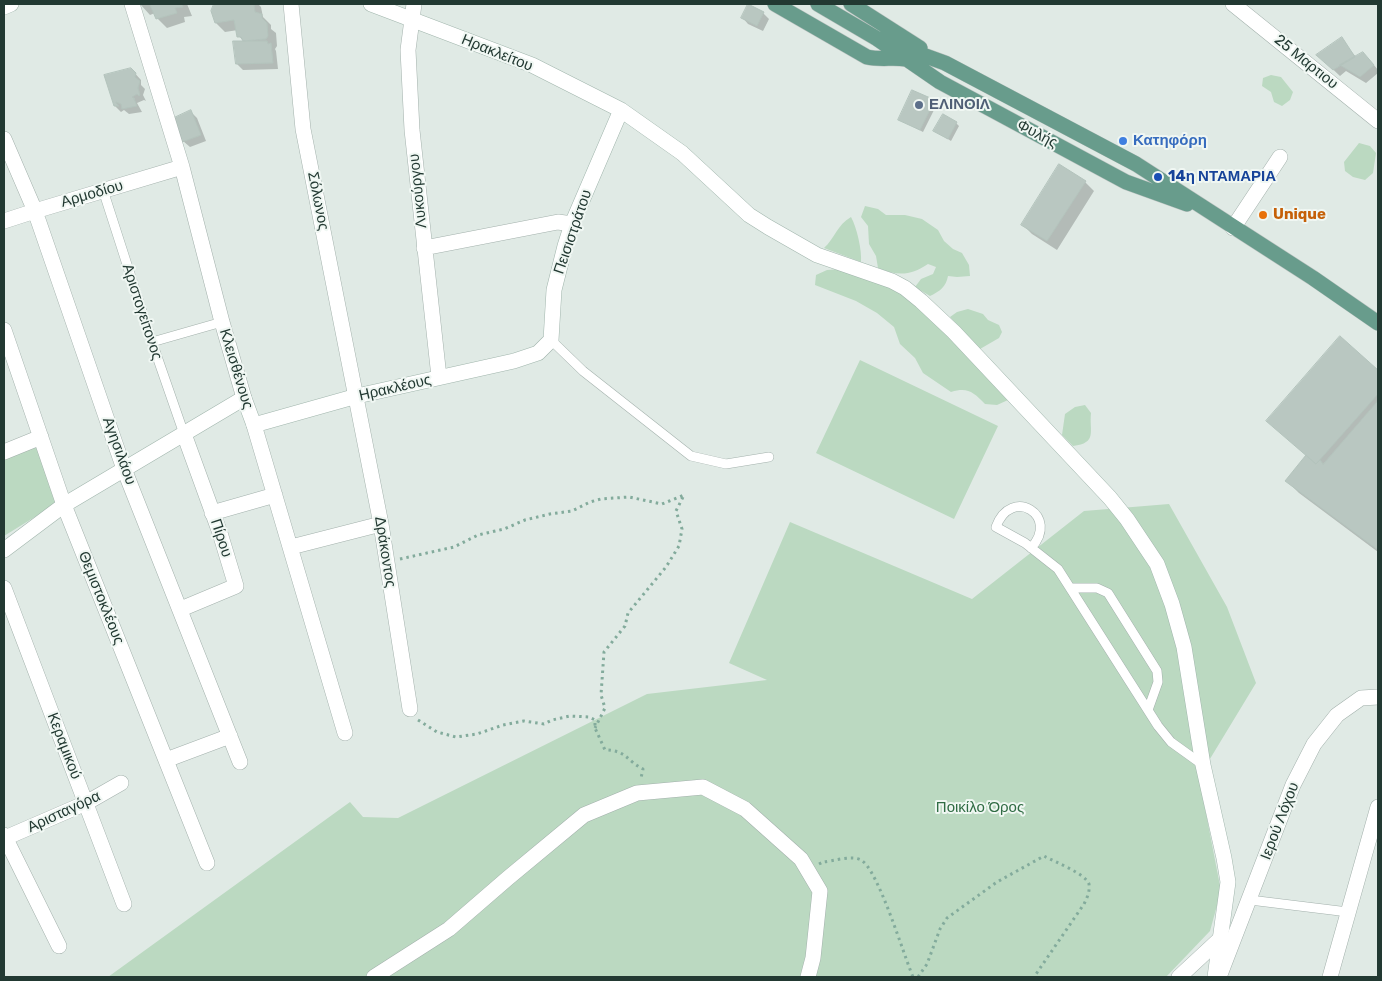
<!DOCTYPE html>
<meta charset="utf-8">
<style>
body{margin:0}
#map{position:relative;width:1382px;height:981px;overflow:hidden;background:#e0eae5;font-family:Rubik,sans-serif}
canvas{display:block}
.frame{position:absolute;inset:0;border:5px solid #223932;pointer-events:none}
</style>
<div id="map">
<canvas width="1382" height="981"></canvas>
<div class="frame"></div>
</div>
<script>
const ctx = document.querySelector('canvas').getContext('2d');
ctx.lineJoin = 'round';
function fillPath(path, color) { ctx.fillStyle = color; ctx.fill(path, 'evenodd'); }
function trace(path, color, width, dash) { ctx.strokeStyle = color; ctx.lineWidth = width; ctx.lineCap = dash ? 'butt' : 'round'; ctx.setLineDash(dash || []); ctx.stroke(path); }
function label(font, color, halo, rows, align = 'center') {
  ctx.font = font + ' Rubik,sans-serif'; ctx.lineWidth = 4; ctx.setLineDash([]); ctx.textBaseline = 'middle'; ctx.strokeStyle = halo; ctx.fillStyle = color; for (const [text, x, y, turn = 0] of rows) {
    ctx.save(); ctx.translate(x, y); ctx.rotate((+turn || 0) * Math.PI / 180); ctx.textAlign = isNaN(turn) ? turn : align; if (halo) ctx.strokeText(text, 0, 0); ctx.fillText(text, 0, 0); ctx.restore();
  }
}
fillPath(new Path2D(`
 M1271 75 1281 77 1293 92 1290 100 1282 106 1274 102 1271 92 1262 86 1263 78Z
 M1359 143 1370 146 1376 153 1373 173 1365 180 1353 177 1345 171 1344 162Z
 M865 206 878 209 886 215H905L922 219 938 230 944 241 953 249 962 253 969 265 970 276 957 277 948 276C946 287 940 291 930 296L915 287 921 279 933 274 936 267 928 264C910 276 898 276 878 268L876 256 869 244 868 226 861 217Z
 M851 217C857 228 862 250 861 262L824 248C835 238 837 225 851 217Z
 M841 269 882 283 907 296 929 316 1008 400 997 405 985 404C973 392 968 387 951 392L923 373 915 358 900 344 894 327 877 313 856 301 815 285 816 275 827 270Z
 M968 309 983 314 988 320 999 325 1002 332 999 338 980 349 950 317 957 312Z
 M860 360 998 426 954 519 816 453Z
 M1085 405 1091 413C1089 431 1098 443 1073 446L1062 435 1065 414 1075 407Z
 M38 442 59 502 4 536V457Z
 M1169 504 1227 607 1256 683 1199 777 1221 891 1210 931 1166 977H108L350 802 363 817 398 818 647 694 767 680 729 663 790 522 972 599 1084 511Z`), '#bbd9c1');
fillPath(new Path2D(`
 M140 4H187L192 16 184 17 185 22 167 28 157 18 155 13 150 15Z
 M215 4H258L261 7 263 17 271 25V29L276 33 277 46 275 49 276 51 278 69 243 70 237 64 244 42 239 36 238 30 225 32 216 23 213 11Z
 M763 13 769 19 763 31 748 24 742 17Z
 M1341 39 1356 57 1369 59 1378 70V73L1366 83 1346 71 1340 76 1324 61Z
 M131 69 141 80V85L145 89 143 95 146 101 144 100 137 103 142 112 129 114 124 110 121 112 115 106 106 76Z
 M934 102 937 104 923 132 900 120Z
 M191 112 197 118 206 141 190 147 183 141Z
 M956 123 959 126 951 141 935 131Z
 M1085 182 1094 191 1057 250 1032 234 1022 224Z
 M1340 338 1378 371V552L1299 493 1287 481 1307 456Z`), '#0003');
const building = new Path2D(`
 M151 4H182L183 7 175 8 177 13 156 19 150 5Z
 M214 4H254L255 12 262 14V18L267 23 268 36 266 39 243 41 241 37H237L234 20 215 23 211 11Z
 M748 4 764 12 757 26 741 18Z
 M1342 37 1355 57 1333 70 1316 55Z
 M233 41H267L268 44 271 43 273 63 236 64Z
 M1363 52 1374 65 1360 77 1340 65Z
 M131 68 136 73 135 77 140 81 138 88 140 95 139 96 137 94 132 97 135 99H134L137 106 122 109 121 104 116 102V103L119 106H114L104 75Z
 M912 90 935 100 920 130 898 120Z
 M191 110 201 135 182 142 174 118Z
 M943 114 957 122 948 139 933 131Z
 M1059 164 1086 181 1047 241 1021 225Z
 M1340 336 1378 370V394L1316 464 1266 421Z
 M1378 401V550L1285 481 1306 455 1316 464 1320 460 1323 464Z`);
fillPath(building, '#b9c7c1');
trace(building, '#b3c3bc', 1);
const lane = new Path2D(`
 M103 190 152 342 184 434
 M551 340 583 371 691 456 726 464 769 457
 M152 342 222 322
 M1031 548C1061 516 1011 485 996 527L1025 543 1058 569 1158 726 1171 742 1203 765
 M1071 588H1097L1108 593 1157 671 1158 682 1148 710
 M1250 900 1348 912`);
const street = new Path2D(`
 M132 4 182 167 222 322 244 398
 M291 4 303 129 381 524 410 709
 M414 4 408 50 412 130 439 377
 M1233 4 1378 121
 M4 139 35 211 124 469 240 762
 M4 221 35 211 182 167
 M1233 228 1280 157
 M424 248 558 222 572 224
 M4 330 64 505 207 863
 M254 425 345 733
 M4 452 41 437
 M212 513 275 495
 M291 547 381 524
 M4 588 124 904
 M181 609 236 586 220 533 184 434
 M166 760 230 736
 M4 835 59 946
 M5 838 86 803 121 783
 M374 977 449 929 508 878 584 815 637 793 703 787 745 809 801 859 820 891 813 958 808 977
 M1179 977 1221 938
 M1219 977 1293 785 1314 744 1337 715 1361 698 1378 697
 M1330 977 1378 807`);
const secondary = new Path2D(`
 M371 4 532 65 621 110 682 153 749 215 768 227 817 255 892 281 905 288 921 301 954 332 1110 498 1127 519 1157 564 1172 604 1184 647 1203 765 1224 858 1228 882 1215 977
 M4 7 11 4
 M4 550 64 505 244 398 254 425 357 396 514 361 538 353 551 340 554 290 565 246 572 224 621 110`);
const primary = new Path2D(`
 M775 4 867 57C880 60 893 57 906 59
 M818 4 876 38 940 82 981 104 1126 182 1187 204
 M851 4 920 48
 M876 38 945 63 1136 164 1313 278 1378 323`);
trace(lane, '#a3b1ac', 10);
trace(street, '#a3b1ac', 16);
trace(secondary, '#a0b5ac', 16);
trace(primary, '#bdc4c2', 16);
trace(new Path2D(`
 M400 559 454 547 478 535 504 529 525 520 550 514 572 511 590 502 601 499 629 497 662 504 684 495 676 511 682 529 679 546 666 567 628 613 625 626 604 652 601 695 605 708 595 728
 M418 720 437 732 456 737 477 734 503 725 524 721 544 724 552 720 570 716 589 717 595 720V728L605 750C626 750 627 761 643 769L641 778
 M819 864 823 862C833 861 852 855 861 860 878 869 904 956 913 977
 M918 977 927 964 940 929 947 918 997 882 1044 856C1055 862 1086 874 1089 884 1090 892 1087 898 1084 904L1034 977`), '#83ab9c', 3, [2.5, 4]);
trace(lane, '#fff', 9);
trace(street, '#fff', 15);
trace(secondary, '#fff', 15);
trace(primary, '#689c8c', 15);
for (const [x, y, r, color] of [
 [919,105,5,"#5c6f8a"],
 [1123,141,5,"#3f7fe0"],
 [1158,177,5,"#1a4fb4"],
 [1263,215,5,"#e8710a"]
]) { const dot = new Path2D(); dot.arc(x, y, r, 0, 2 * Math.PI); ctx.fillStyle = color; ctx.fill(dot); trace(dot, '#f0f7f3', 2); }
label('15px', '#223932', '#f0f7f3', [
 ["Ηρακλείτου",497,53,22],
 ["25 Μαρτιου",1306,62,39],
 ["Φυλής",1037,134,28],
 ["Λυκούργου",418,191,-96],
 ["Αρμοδίου",92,194,-16],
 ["Σόλωνος",318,201,79],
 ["Πεισιστράτου",573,232,-71],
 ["Αριστογείτονος",142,312,72],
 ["Κλεισθένους",236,369,73],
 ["Ηρακλέους",395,388,-13],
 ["Αγησιλάου",119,451,70],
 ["Πίρου",221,538,72],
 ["Δράκοντος",385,552,81],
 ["Θεμιστοκλέους",101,598,68],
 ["Κεραμικού",64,746,69],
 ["Αρισταγόρα",64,812,-25],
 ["Ιερού Λόχου",1280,821,-69]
]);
label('bold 15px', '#4e5e75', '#f0f7f3', [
 ["ΕΛΙΝΟΙΛ",929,105]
], 'left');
label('bold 15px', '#366cbe', '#f0f7f3', [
 ["Κατηφόρη",1133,141]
], 'left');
label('bold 15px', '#164399', '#f0f7f3', [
 ["14η ΝΤΑΜΑΡΙΑ",1168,177]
], 'left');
label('bold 15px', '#c56008', '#f0f7f3', [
 ["Unique",1273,215]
], 'left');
label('15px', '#306c44', '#f0f7f3', [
 ["Ποικίλο Όρος",980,808]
]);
</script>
